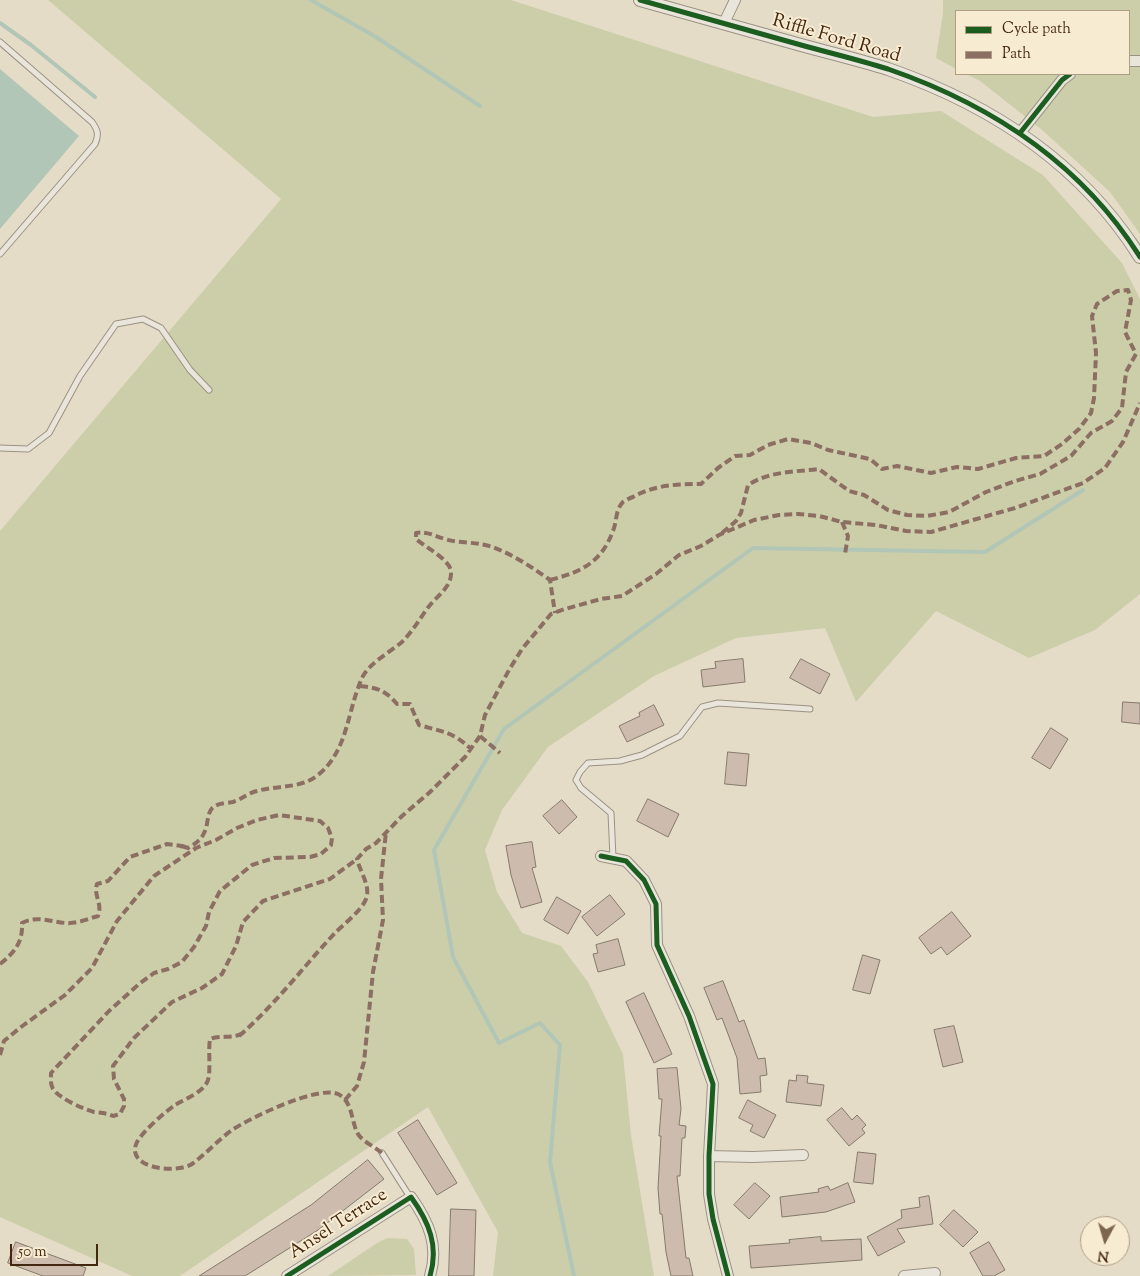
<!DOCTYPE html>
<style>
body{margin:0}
#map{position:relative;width:1140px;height:1276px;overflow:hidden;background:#e5dcc7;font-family:"Sorts Mill Goudy",serif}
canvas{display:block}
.legend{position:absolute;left:955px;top:10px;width:175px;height:65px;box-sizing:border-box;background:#f7ebd2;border:1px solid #af9d84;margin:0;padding:6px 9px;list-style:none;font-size:15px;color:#442710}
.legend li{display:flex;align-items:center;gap:10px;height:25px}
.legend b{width:25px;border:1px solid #af9d84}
.north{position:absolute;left:1080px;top:1216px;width:50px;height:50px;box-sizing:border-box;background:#f7ebd2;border:1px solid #af9d84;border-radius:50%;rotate:186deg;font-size:14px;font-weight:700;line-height:20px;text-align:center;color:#442710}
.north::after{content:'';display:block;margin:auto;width:18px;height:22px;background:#7c6650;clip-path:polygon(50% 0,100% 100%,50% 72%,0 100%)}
.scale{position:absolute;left:10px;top:1244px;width:88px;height:22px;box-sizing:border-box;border:2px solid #442710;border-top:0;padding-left:6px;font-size:15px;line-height:18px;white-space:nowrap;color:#442710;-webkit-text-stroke:4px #f7ebd2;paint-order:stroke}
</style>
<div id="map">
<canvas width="1140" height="1276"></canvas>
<ul class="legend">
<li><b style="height:6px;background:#1b5e20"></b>Cycle path</li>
<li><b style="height:6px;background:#8d6e63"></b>Path</li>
</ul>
<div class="north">N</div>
<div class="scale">50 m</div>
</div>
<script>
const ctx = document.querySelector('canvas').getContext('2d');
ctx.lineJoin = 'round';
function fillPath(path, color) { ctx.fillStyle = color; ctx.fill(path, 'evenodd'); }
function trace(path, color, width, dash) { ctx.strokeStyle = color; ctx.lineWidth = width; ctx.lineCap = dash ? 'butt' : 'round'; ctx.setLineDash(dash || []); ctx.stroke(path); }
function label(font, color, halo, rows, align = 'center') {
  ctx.font = font + ' "Sorts Mill Goudy",serif'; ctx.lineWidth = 4; ctx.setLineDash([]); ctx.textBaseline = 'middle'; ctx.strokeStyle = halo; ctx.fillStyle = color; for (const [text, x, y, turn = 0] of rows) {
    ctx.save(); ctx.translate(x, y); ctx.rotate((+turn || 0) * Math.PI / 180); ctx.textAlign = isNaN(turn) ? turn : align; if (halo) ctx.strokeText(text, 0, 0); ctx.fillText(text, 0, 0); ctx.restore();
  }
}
fillPath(new Path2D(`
 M48 0H511L873 117 941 111 1043 175 1122 263 1140 299V594L1095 630 1029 658 936 611 856 702 825 628 736 638 654 676 548 747 502 810 485 850 497 892 522 933 561 946 588 982 623 1054 631 1135 654 1276H493L498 1232 428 1107 180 1276H132L0 1217V531L281 199Z
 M943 0H1140V234L1110 192 1041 129 980 81 966 74H1129V11H956V69L936 58 943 13Z
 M387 1238 407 1239 414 1249 416 1275 328 1276 377 1243Z`), '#cccea9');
fillPath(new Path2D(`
 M0 69 79 136 0 229Z`), '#b1c6b6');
trace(new Path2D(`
 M311 0 376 37 480 106
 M0 23 31 45 95 97
 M574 1276 550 1162 560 1045 540 1023 499 1043 453 957 434 850 504 729 753 548 985 552 1083 490`), '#b1c6b6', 4);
const building = new Path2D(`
 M743 659 745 682 703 687 701 670 716 668 715 662Z
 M801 659 830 674 820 694 790 678Z
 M1123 702 1140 703V724L1122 722Z
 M654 705 664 725 627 742 619 726 640 716 639 713Z
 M1051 728 1068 739 1050 769 1032 758Z
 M728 752 749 754 746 786 725 784Z
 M648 799 679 814 668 837 637 821Z
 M562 800 577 817 559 834 543 816Z
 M532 842 536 867 532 868 542 902 521 908 511 875 506 846Z
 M610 895 625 914 597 936 582 917Z
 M557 897 581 911 568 934 544 920Z
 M952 912 971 936 947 955 941 947 931 954 919 938Z
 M618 939 625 965 598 972 593 954 598 953 596 945Z
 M863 955 880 960 870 994 853 990Z
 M723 981 739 1022 744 1020 758 1059 765 1058 767 1075 760 1076 761 1092 740 1094 737 1058 722 1018 717 1020 704 988Z
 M644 993 672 1054 654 1063 626 1002Z
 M954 1026 963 1062 943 1067 934 1030Z
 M677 1068 681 1109 679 1125 686 1126 685 1138H682L680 1176H677L686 1258H689L693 1276H671L666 1252 662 1214H660L658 1188 661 1136H659L662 1099H659L657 1069Z
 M797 1075 808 1076 807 1083 824 1085 821 1106 786 1102 789 1080 796 1081Z
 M748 1100 776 1115 764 1138 750 1131 753 1125 739 1118Z
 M842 1108 852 1120 857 1115 866 1125 862 1129 865 1133 849 1146 827 1120Z
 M418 1120 457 1183 437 1195 398 1133Z
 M858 1152 876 1154 873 1184 854 1182Z
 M368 1160 384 1179 318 1230 245 1276H199L311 1205Z
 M755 1183 770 1196 749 1219 734 1205Z
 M848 1183 855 1202 826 1212 782 1217 780 1197 819 1192 818 1189 828 1186 830 1190Z
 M929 1196 933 1224 897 1229 905 1242 878 1256 867 1237 902 1218 901 1210 920 1207 919 1198Z
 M451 1209 476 1210 474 1276H449Z
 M954 1210 978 1232 963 1247 940 1225Z
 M821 1237V1241L861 1239 862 1260 751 1268 749 1246 790 1243 789 1240Z
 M16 1242 86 1268 83 1276H43L8 1263Z
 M989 1242 1005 1270 994 1276H983L970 1253Z`);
fillPath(building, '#cdbbae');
trace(building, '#837a6c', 1);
const service = new Path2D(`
 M0 42 92 122C98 130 99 135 95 144L0 254
 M0 448 28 449 49 433 80 376 116 324 143 319 161 328 190 370 209 390
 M613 858 611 813 581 788 576 780 580 772 588 763 620 761 642 755 680 736 702 707 718 703 810 709
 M382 1153 410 1197`);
const minor = new Path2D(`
 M724 23 735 0
 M1129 61H1140
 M1020 133 1062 80 1070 74
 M601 856 626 861 644 880 656 904 657 945 689 1016 713 1084 709 1156V1194L713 1219 728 1276
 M709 1156 753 1157 803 1155
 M287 1276 411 1197C429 1222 439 1246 430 1276
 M904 1276 935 1273`);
const tertiary = new Path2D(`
 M640 0C694 15 747 30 801 45 830 53 859 60 888 69 992 105 1081 163 1140 257`);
trace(service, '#9b9283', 7);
trace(minor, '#9b9283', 12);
trace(tertiary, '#9b9283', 14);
trace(service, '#eae5db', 5);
trace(minor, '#eae5db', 10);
trace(tertiary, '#eae5db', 12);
trace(new Path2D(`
 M842 522 848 536 845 554
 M550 580C581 572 601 563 613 531 617 522 615 510 623 502 626 500 630 498 633 497 654 485 677 484 701 484L718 468 735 456 750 455 768 445 788 439 811 443 828 450 870 459 882 469 897 466 931 473 957 467 978 469 1016 458 1044 456 1062 444 1079 429 1091 413 1094 398 1096 353 1092 316 1097 304 1117 291 1128 290 1131 300 1125 332 1136 354 1126 372 1122 408 1112 421 1091 433 1071 456 1040 474 1015 481 986 492 949 512 927 516 907 515 888 510 864 495 849 491 819 469C794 472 770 471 748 485L741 513 736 521 722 533
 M360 686C378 688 385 690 397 704H410L419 725C443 732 452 731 471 749
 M480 736 500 753
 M182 846 188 848C195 844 201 840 204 833 209 825 206 810 215 806 220 803 228 803 233 802 242 799 248 793 257 791 278 785 301 789 318 775 349 750 347 709 363 676 370 663 390 652 402 642 412 632 419 620 427 609 435 597 452 588 451 572 451 560 425 547 416 539V533C428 531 434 536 445 539 457 543 469 542 480 544 502 547 532 567 550 580L555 613
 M0 964C15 952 23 942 22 923 37 915 50 922 66 923 76 924 88 919 98 916 103 904 93 895 97 884L108 881 130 857 167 844 182 846 181 851
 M243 1033C234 1039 220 1035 210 1039 208 1051 211 1070 208 1080 204 1092 185 1099 175 1105 165 1112 143 1131 137 1142 124 1169 177 1174 192 1164 206 1154 218 1140 232 1130 250 1118 318 1085 338 1094 353 1101 351 1122 358 1134 362 1141 375 1147 382 1153
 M239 1036C275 1005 303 967 335 933 344 924 362 910 366 899 371 886 360 872 357 859L366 849 376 843 402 816 430 792 465 757 480 736 485 715 509 670 522 649 551 614 565 609 601 599 622 596 656 574 679 555 701 546 719 535 754 520 779 515 798 514 819 516 842 522 876 525 906 531 931 532 1015 508 1083 483 1105 468 1123 442 1140 403
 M0 1055 4 1041 21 1027 65 995 92 968 117 921 154 876 196 848 216 840 237 828 257 820 279 815 320 821 328 828 332 838 331 845 321 854 310 857 274 858 252 865 220 891 209 912 206 926 194 947 182 962 168 969 154 973 139 984 109 1011 51 1073C51 1078 50 1084 53 1089 59 1098 83 1109 94 1112 101 1113 106 1113 113 1116L120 1114 124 1106V1099L114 1079 113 1066 134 1038 172 1002 202 988 222 974 236 946 243 922 263 901 330 879 357 859
 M345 1100 357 1086 364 1062 373 972 383 920 381 879 386 832`), '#8d6e63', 4, [8, 4]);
trace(new Path2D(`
 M640 0C694 15 747 30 801 45 830 53 859 60 888 69 992 105 1081 163 1140 257
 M1020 133 1062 80 1070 74
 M601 856 626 861 644 880 656 904 657 945 689 1016 713 1084 709 1156V1194L713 1219 728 1276
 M287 1276 411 1197C429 1222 439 1246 430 1276`), '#1b5e20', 5);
label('19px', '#442710', '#f7ebd2', [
 ["Riffle Ford Road",836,40,16],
 ["Ansel Terrace",339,1225,-33]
]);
</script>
